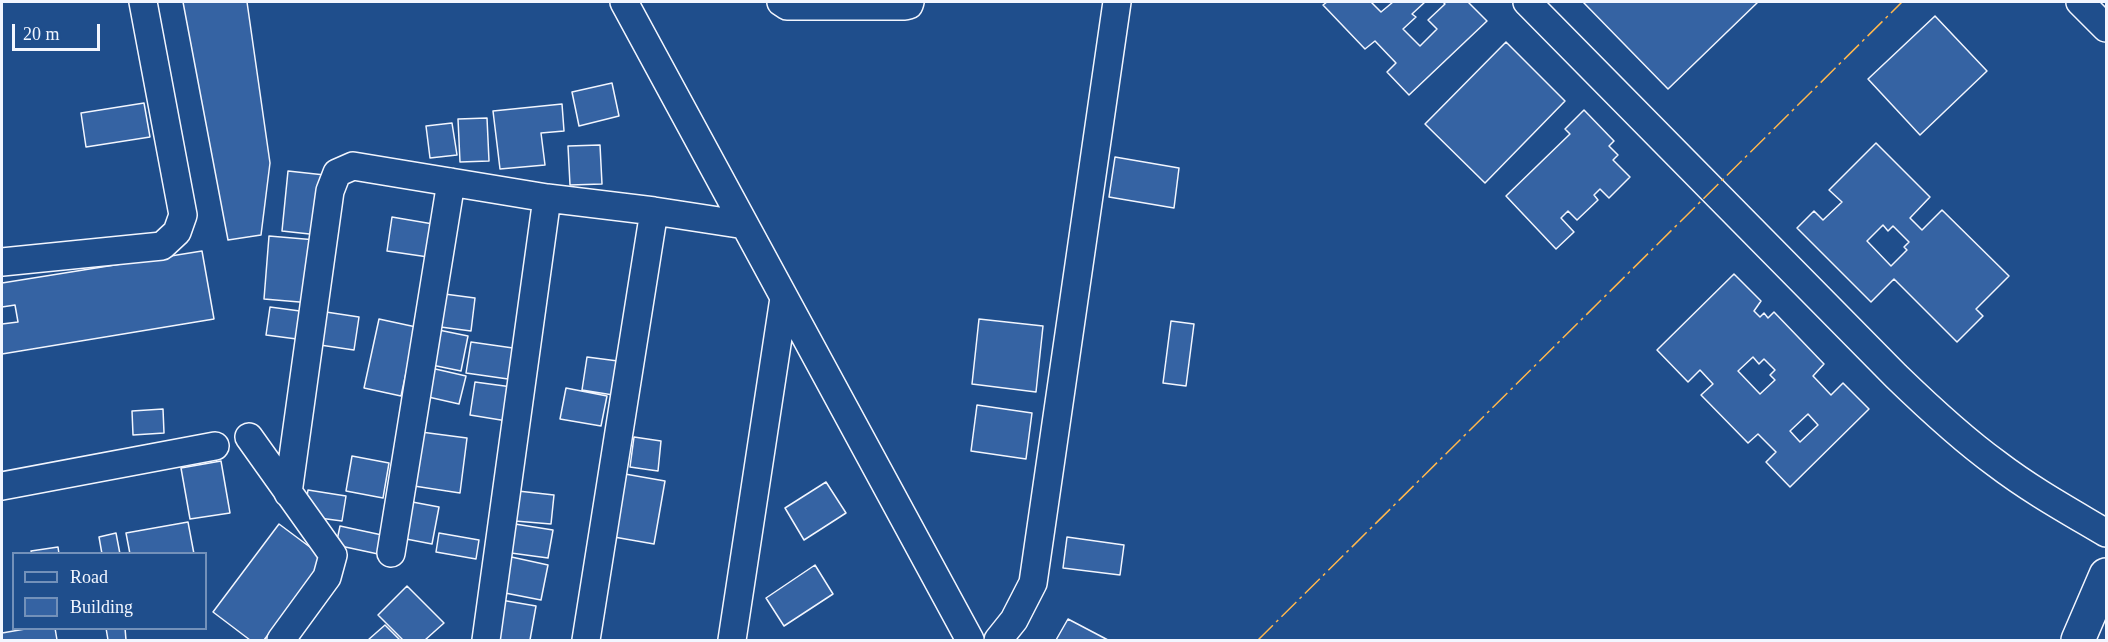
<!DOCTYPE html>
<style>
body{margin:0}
#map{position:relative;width:2108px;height:642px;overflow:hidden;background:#1f4e8c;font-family:Georgia,serif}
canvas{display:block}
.frame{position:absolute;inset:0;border:3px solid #f2f6ff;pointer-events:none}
.legend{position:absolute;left:12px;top:552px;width:195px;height:78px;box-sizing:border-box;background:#1f4e8c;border:2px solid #7391ba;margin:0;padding:8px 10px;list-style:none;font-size:18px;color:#f2f6ff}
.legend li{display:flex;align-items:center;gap:12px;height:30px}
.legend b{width:30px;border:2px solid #7391ba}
.scale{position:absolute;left:12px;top:24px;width:88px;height:27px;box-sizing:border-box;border:3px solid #f2f6ff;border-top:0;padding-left:8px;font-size:18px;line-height:21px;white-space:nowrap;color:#f2f6ff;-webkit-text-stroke:4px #1f4e8c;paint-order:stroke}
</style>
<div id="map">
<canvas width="2108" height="642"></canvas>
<div class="frame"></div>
<ul class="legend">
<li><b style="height:8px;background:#1f4e8c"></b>Road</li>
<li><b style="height:16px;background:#3563a3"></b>Building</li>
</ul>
<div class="scale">20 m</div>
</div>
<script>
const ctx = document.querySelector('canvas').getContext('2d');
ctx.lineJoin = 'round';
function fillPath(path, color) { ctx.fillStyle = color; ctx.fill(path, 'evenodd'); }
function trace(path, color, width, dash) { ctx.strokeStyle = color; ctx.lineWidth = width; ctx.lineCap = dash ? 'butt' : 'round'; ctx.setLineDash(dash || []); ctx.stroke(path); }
const building = new Path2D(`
 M183 2H247L270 163 261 235 228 240Z
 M1327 2H1371L1381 12 1393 2H1425L1412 14 1416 17 1403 29 1420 46 1437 29 1428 20 1445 4 1443 2H1468L1487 21 1409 95 1387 72 1396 63 1375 41 1365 49 1323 5Z
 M1583 2H1758L1668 89Z
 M1935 16 1987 71 1920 135 1868 79Z
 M1506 42 1565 101 1485 183 1425 124Z
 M612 83 619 116 579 126 572 92Z
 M144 103 150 137 86 147 81 113Z
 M562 104 564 131 541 133 545 165 500 169 493 111Z
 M1584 110 1614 141 1609 146 1618 155 1613 160 1630 177 1609 198 1600 189 1594 195 1598 200 1577 220 1568 211 1561 218 1574 232 1556 249 1506 196 1570 134 1565 129Z
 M487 118 489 161 460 162 458 119Z
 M452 123 457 155 430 158 426 126Z
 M1876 143 1930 197 1910 218 1922 230 1942 210 2009 276 1976 309 1983 316 1957 342 1894 279 1871 302 1797 228 1814 211 1823 220 1842 202 1829 190ZM1883 225 1888 231 1893 226 1909 242 1904 247 1907 250 1891 266 1867 241Z
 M600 145 602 184 570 185 568 146Z
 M1115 157 1179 168 1174 208 1109 197Z
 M288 171 334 176 328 236 282 231Z
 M392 217 433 224 428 257 387 251Z
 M269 236 328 241 323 304 264 299Z
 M202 251 214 319 2 354V324L18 322 15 305 2 307V283Z
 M1734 274 1761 301 1754 311 1760 317 1764 313 1768 318 1774 312 1824 364 1813 376 1831 395 1843 383 1869 409 1790 487 1766 462 1776 452 1758 434 1748 443 1701 395 1713 384 1700 370 1688 382 1657 350ZM1753 357 1759 364 1764 359 1775 370 1770 375 1775 380 1760 394 1738 371ZM1808 414 1818 425 1800 442 1790 431Z
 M437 293 475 298 471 331 433 326Z
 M270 307 315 313 312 341 266 335Z
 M326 312 359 317 354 350 320 345Z
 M379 319 416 327 401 396 364 388Z
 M979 319 1043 326 1036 392 972 384Z
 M1171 321 1194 324 1186 386 1163 383Z
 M429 328 468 336 461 371 422 363Z
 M471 342 513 348 508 379 466 373Z
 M587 357 618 361 613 395 582 390Z
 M431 368 466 376 459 404 424 396Z
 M475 382 512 387 507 421 470 415Z
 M566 388 607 396 601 426 560 419Z
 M977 405 1032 413 1026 459 971 451Z
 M163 409 164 433 133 435 132 411Z
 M421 432 467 438 460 493 414 486Z
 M634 437 661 441 658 471 630 467Z
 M352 456 389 463 383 498 346 491Z
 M221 461 230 513 190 519 181 468Z
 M625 474 665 481 654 544 614 537Z
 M826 482 846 513 804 540 785 508Z
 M308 490 346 496 342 521 304 516Z
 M518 491 554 495 551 524 515 521Z
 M407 501 439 507 432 544 401 538Z
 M188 522 194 554H130L126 533Z
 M279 524 326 559 264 640H250L213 612Z
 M515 524 553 530 548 558 511 553Z
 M340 526 382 535 378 554 336 545Z
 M116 533 120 554H102L99 537Z
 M439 533 479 540 476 559 436 552Z
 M1067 537 1124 545 1120 575 1063 568Z
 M58 547 59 554H32L31 551Z
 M507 556 548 565 541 600 500 592Z
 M815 565 833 594 784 626 766 598Z
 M407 586 444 623 425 640H403L378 615Z
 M501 600 536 606 530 640H493Z
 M1068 619 1108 640H1056Z
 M385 625 400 640H368Z
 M31 628H55L57 640H2V633Z
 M106 628H125L126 640H108Z`);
fillPath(building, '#3563a3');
trace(building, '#f2f6ff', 1.5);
const minor = new Path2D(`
 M624 2 970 640
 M781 2 787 6H905L909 5 910 2
 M1527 2 1896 376C1928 407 1961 438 1997 464 2031 490 2069 511 2106 533
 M2080 2 2106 28
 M2 262 162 246 177 232 183 215 143 2
 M249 437 333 555 327 577 281 640
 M2 486 215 446
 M288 493 330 191 337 173 353 166 547 198 654 211 745 225
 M391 553 451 182
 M486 640 547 198
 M586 640 654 211
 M732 640 784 298
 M998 640 1014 620 1033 583 1117 2`);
const trunk = new Path2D(`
 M2078 640 2106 575`);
trace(minor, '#f2f6ff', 30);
trace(trunk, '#f2f6ff', 36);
trace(minor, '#1f4e8c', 27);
trace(trunk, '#1f4e8c', 33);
trace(new Path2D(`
 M1258 640 1902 2`), '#ffb74d', 1.5, [21, 4.5, 3, 4.5]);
</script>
